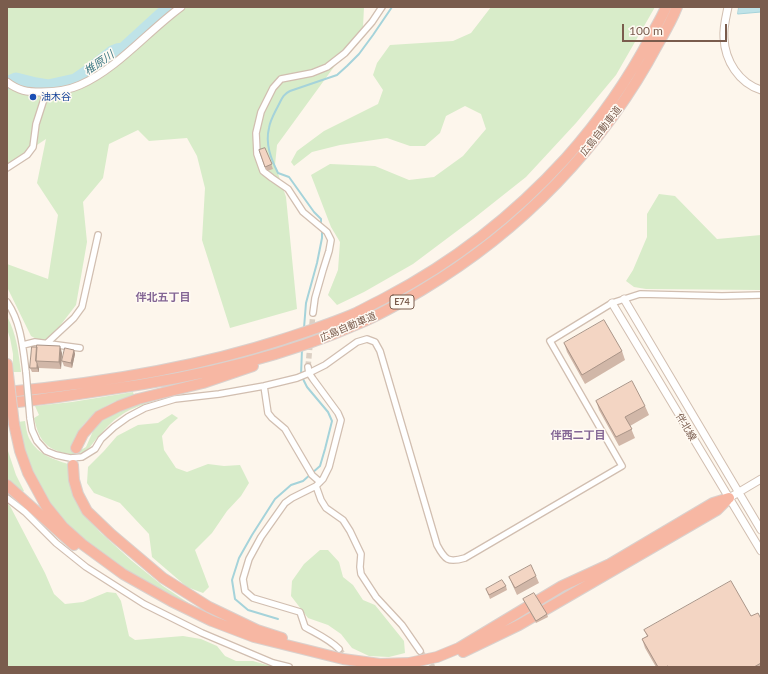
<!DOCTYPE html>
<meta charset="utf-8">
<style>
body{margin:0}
#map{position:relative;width:768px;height:674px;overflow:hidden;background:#fdf6ec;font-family:Lato,sans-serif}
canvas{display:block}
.frame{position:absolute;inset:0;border:8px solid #7a5c4d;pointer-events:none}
.scale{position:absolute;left:622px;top:24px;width:105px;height:18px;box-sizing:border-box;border:2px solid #7a5c4d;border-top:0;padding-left:5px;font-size:12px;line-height:14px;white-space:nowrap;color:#7a5c4d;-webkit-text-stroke:3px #fffaf3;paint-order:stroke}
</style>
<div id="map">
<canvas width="768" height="674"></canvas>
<div class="frame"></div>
<div class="scale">100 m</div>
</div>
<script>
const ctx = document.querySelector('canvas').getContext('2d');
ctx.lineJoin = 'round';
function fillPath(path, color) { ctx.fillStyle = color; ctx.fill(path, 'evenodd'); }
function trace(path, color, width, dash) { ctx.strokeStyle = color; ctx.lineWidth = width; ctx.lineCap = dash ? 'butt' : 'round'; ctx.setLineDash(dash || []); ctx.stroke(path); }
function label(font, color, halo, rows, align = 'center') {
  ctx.font = font + ' Lato,"Noto Sans JP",sans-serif'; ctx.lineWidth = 3; ctx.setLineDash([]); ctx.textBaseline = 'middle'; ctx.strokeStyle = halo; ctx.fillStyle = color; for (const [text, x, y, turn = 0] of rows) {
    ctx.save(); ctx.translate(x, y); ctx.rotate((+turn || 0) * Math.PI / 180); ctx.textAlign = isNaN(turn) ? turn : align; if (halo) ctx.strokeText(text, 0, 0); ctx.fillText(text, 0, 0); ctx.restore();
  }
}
fillPath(new Path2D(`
 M7 7H364L363 27 277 145 275 165 286 197 297 309 230 328 202 240 205 188 197 156 187 138 149 141 138 130 109 144 103 178 83 202 87 242 76 305 46 344 31 336 7 287V264L48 279 58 215 37 183 46 139 7 165Z
 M491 7H655L616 75 576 123 526 177 473 219 413 264 364 292 337 305 328 295 338 270 340 242 331 227 311 175 330 164 375 166 409 180 434 177 463 156 486 129 481 114 465 106 446 116 440 133 425 146H410L387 138 340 145 312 152 294 166 291 162 297 151 324 131 378 104 383 90 373 75 377 63 390 45 453 41 471 33Z
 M659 194 675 196 717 239 761 235V290L646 289 634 287 626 281 633 270 647 237V214Z
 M7 316C17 336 18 350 21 372H13V354L10 338 7 329Z
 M133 392 134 395C105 403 79 419 71 449L81 450 86 447 93 431 100 421 113 413 128 406 162 397 163 398C149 403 132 407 120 416 112 421 106 428 100 435 96 439 93 443 90 447 80 457 67 455 55 450 41 444 37 431 34 418L39 415 35 406 72 402Z
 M172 414 178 418 170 425 162 436 164 450 176 468 187 472 208 464 224 466 240 465 249 483 241 496 227 511 212 533 195 550 209 587 203 593 187 587 152 557 149 534 120 503 94 493 87 483 88 467 104 451 117 436 138 425 158 423Z
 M25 421C26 427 27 435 30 440 39 455 53 459 68 464L74 496 83 513 100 532 132 561 163 586 193 606 192 608C139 579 79 550 45 497 31 474 24 448 18 422Z
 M7 448 16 475 24 491 22 492 7 479Z
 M7 503 10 506 45 573 54 594 65 604 83 602 107 592 116 593 121 601 129 636 135 640 183 636 201 639 217 646 225 656 236 661H253L274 667H7Z
 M320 550H328L339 562 343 577 353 585 363 600 375 605 404 641 405 653 389 657 369 656 352 648 341 634 328 625 308 618 291 596 292 581 304 564Z`), '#d8ecc9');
const water = new Path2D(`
 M739 7H761V12L738 14Z`);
fillPath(water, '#bfe3e8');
trace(water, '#a5d3da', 1);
trace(new Path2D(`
 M321 225V219L314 212 289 177 278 173C271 159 265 144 269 128 270 121 274 114 277 108 282 99 282 95 290 91L337 75 347 66 359 54 373 35 392 7
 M304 328 306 303 317 263 322 238V229
 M278 619 248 610 235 599 232 580 239 558 252 535 275 499 291 485 303 481 320 466 325 449 332 421 328 412 307 387 301 375 302 349`), '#a5d3da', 2);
trace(new Path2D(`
 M7 83 16 79 36 84 48 86 75 80 88 71 112 52 117 50 123 49 169 7`), '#bfe3e8', 13);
trace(new Path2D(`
 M308 367 313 313
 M339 649 354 667
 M420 651 433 667`), '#dcd0c4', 5.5, [5.5, 3]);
const minor = new Path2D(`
 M7 168 27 155 33 147 36 124 44 99V92
 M7 302C21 322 23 348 26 372
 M313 313 315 298 323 270 329 251 331 240 327 232 303 212 288 189 272 178 263 171 257 154 256 133 261 112 273 88 281 79 312 73 327 67 345 53 372 22 382 7
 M46 344 74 318 82 307 98 235
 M23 345 35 342 80 348
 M308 367 309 373 313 379 338 413 341 420 329 467 323 479 316 486 292 498 285 503 261 537 249 559 243 579 245 591 253 598 300 612 305 627C317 634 329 639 339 649
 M264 386 268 413 272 418 285 429 312 475 320 482
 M30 418 32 430 37 441 46 451 56 455 70 458 82 457 95 449 101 439 114 427 128 417 145 408 175 399 219 394 264 386 297 378 309 373 325 365 357 342 367 339 375 342 380 351 437 545C445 560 448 563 465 558L622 466 550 341 612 303 640 294 722 296 761 295
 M316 486 321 500 326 508 343 520 350 531 361 554 360 567 361 574 376 597 402 625 420 651
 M7 498 25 512 56 543 86 567 144 604 202 633 273 663 289 667`);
const tertiary = new Path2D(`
 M728 7C726 17 723 28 724 38 725 61 739 83 761 90
 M7 82C19 91 27 92 41 92 53 92 69 90 80 85 117 69 148 31 181 7
 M624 299 761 530
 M612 303 761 551
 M729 498 761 479`);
const motorway = new Path2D(`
 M7 364 8 374
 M7 392C101 383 195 368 284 339 308 331 333 323 356 313 366 308 375 303 385 298 454 262 514 215 566 158 599 121 628 80 651 36 656 26 662 17 666 7
 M7 403C40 400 73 395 105 390 192 378 279 359 360 323 381 314 402 302 422 290 521 231 604 146 658 44 665 32 672 20 677 7
 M14 424 20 451 28 473 46 506 63 527 82 544 123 574 171 601 212 621 254 637 343 659 380 664 409 663 437 657 459 648 562 586 610 564 713 503 729 498
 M76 448 83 434 99 416 119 406 138 399 203 383 253 366
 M73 465 74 480 78 494 87 511 111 534 163 578 209 607 257 630 282 638
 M7 485 74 545
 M463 652 519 625 717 510 727 500`);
trace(minor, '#d1beb0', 8);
trace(tertiary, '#d1beb0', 9);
trace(motorway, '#dad1cd', 12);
trace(minor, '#fff', 5.5);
trace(tertiary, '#fff', 7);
trace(motorway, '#f7b7a3', 10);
const minorBridge = new Path2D(`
 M26 372 30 418`);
const motorwayBridge = new Path2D(`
 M8 374 14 424`);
trace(minorBridge, '#d1beb0', 8, []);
trace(motorwayBridge, '#dad1cd', 12, []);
trace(minorBridge, '#fff', 5.5);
trace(motorwayBridge, '#f7b7a3', 10);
fillPath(new Path2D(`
 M265 148 273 169 267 171 259 150Z
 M564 343 622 351 625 360 585 384 567 352Z
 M32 347 62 353 61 369 39 368V372H32L30 368Z
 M74 350 75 354 72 368 64 366 62 361Z
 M596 401 645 406 649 415 630 426 635 438 619 446 599 410Z
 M536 576 539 583 517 595 512 584 509 577Z
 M506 586 507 590 490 599 486 589Z
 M523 599 547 614 548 617 536 623Z
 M751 616 761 619V667H656L645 648 642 639 647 636 644 630Z`), '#d1b7a8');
fillPath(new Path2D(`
 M60 346 62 353 61 369 59 362Z
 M74 350 75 354 72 368 71 363Z
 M37 363 39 368V372L37 368Z`), '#aa9588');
const building = new Path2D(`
 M265 148 272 164 265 167 259 150Z
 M604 320 622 351 582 375 564 343Z
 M37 345 60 346 59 362 36 361Z
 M32 347H37L36 361 37 363V368H30Z
 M65 348 74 350 71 363 62 361Z
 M632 381 645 406 625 417 632 429 616 437 596 401Z
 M531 565 536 576 515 588 509 577Z
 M502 580 506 586 489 595 486 589Z
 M731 581 751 616 758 613 761 619V652L760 653 761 654V663L754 667H669L668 666 665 667H658L642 639 648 636 644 630Z
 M534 593 547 614 536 621 523 599Z`);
fillPath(building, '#f3d5c3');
trace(building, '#aa9588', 1);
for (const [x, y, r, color] of [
 [33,97,4,"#1a4fb4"]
]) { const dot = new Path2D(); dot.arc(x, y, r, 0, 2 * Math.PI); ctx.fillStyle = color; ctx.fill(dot); trace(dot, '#fffaf3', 1.5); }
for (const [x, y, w] of [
 [402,302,24]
]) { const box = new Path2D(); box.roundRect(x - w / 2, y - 7, w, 14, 3); ctx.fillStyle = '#fffaf3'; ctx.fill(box); trace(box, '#7a5c4d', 1); }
label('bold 9px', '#7a5c4d', null, [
 ["E74",402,302]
]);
label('10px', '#164399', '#fffaf3', [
 ["油木谷",41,97]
], 'left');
label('10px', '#7a5c4d', '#fffaf3', [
 ["広島自動車道",601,131,-52],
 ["広島自動車道",348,327,-23],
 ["伴北線",686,427,59]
]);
label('italic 11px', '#437c86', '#fffaf3', [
 ["椎原川",99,63,-34]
]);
label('bold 11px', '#846695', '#fffaf3', [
 ["伴北五丁目",163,297],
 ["伴西二丁目",578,435]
]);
</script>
